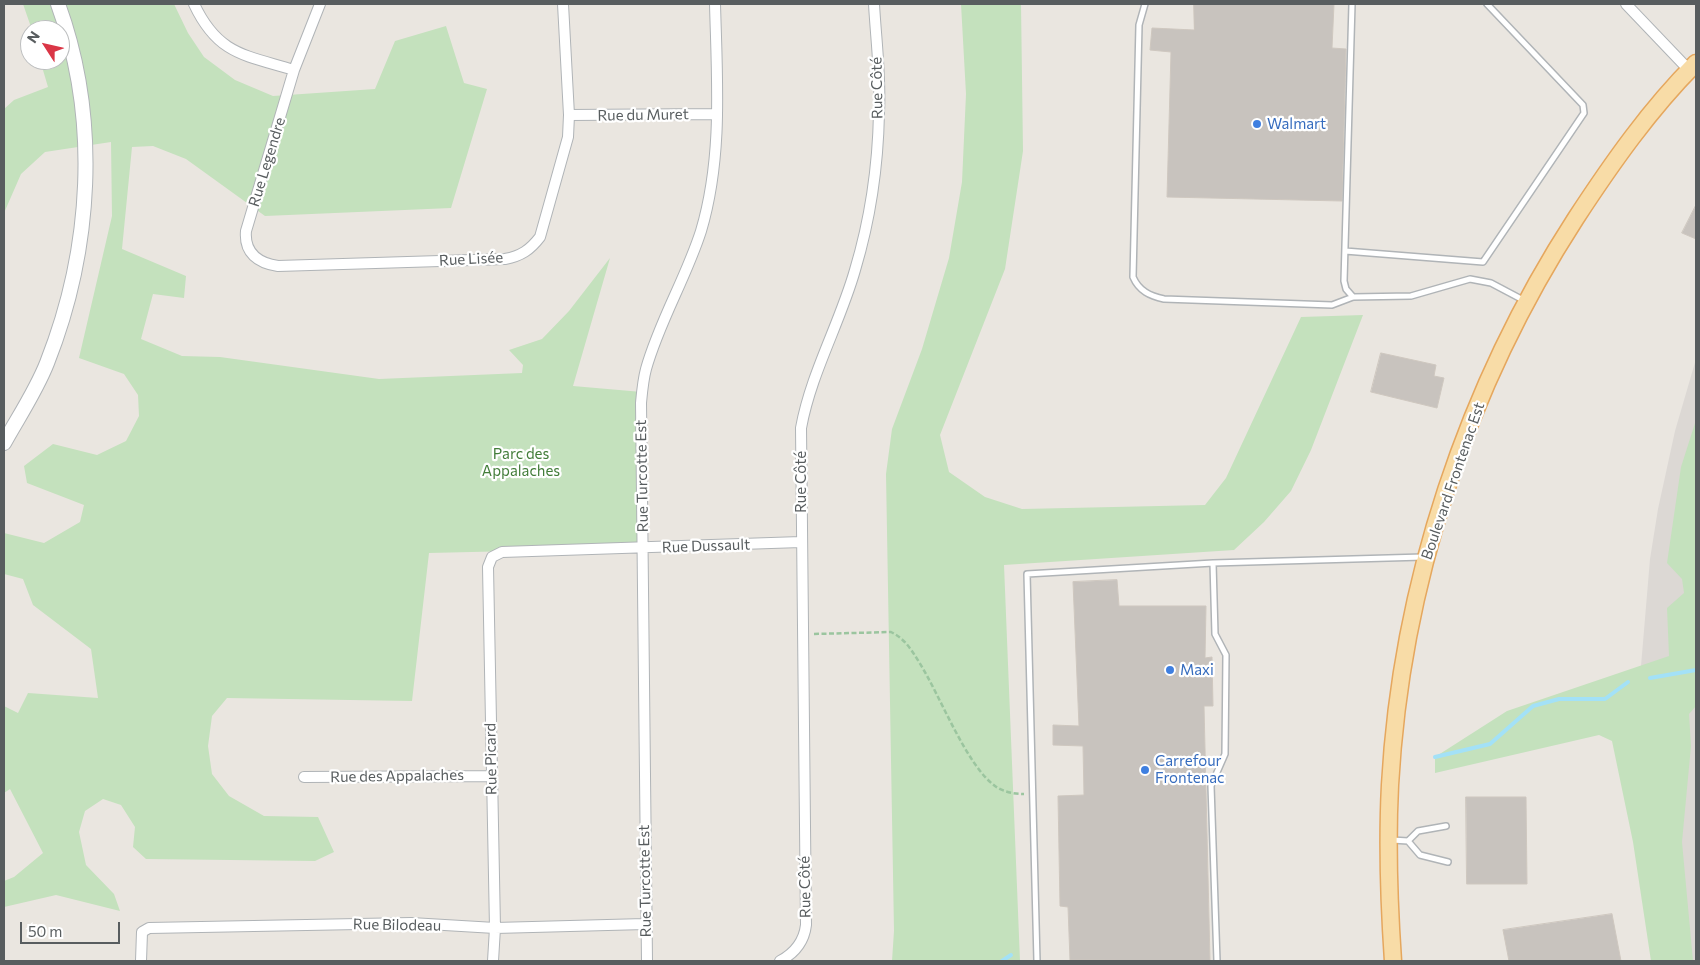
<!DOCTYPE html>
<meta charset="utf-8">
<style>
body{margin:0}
#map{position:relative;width:1700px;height:965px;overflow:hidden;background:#eae6e0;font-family:Commissioner,sans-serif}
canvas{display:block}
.frame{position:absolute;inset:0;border:5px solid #585d5f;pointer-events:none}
.north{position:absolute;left:20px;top:20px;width:50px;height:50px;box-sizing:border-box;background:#fff;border:1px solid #bcbebf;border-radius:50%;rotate:305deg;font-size:14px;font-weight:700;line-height:20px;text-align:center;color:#585d5f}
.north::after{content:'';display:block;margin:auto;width:18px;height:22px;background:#da3646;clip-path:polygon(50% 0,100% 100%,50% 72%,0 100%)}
.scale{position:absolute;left:20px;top:922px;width:100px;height:22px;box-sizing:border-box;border:2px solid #585d5f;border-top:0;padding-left:6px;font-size:15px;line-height:18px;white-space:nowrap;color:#585d5f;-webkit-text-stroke:4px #fff;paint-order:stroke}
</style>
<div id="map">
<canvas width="1700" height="965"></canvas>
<div class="frame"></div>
<div class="north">N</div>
<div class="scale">50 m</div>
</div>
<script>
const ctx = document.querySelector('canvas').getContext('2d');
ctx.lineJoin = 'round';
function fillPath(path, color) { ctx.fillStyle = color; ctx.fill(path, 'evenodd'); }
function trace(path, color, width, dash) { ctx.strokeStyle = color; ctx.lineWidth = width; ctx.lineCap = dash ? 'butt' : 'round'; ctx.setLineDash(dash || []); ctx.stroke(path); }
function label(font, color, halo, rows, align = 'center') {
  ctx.font = font + ' Commissioner,sans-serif'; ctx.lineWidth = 4.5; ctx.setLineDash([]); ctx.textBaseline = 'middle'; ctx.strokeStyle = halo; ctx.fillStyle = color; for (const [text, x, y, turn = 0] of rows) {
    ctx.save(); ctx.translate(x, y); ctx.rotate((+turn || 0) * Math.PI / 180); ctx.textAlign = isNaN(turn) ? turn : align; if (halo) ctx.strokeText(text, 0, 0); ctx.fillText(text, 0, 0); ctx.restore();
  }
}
fillPath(new Path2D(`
 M1696 359V961H1667L1641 693V666L1650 559 1658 509 1675 431Z`), '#dcd8d4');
fillPath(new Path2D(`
 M23 4H174L188 33 204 57 235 80 273 96 375 89 395 41 446 26 464 83 487 89 451 208 265 216 186 159 153 146 132 147 122 249 186 276 184 298 153 294 141 339 182 356 220 357 379 379 522 373 523 365 509 350 542 339 569 311 610 258 573 386 642 392 643 548 429 553 412 701 227 698 212 716 208 746 212 774 229 796 264 816 318 817 334 852 315 861 146 859 133 847 135 827 121 805 103 799 85 811 79 832 86 865 114 894 120 911 56 895 4 907V881L14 877 43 853 10 789 4 793V706L18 713 28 693 98 698 91 649 33 605 23 579 4 574V533L44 543 80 522 84 505 27 483 24 466 53 444 97 455 126 441 139 416 138 395 124 374 79 358 112 216 111 142 45 152 21 174 4 213V109L14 100 48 87 40 60H60V30H32Z
 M961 4H1021L1023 151 1005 269 940 435 949 472 985 497 1022 509 1205 505 1226 478 1301 317 1363 315 1311 450 1291 491 1264 522 1234 550 1004 565 1020 961H892L894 931 886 474 892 429 922 349 949 258 962 182 966 94Z
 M1696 420V706L1689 714 1691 746 1682 842 1693 961H1651L1633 842 1612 741 1599 735 1435 773V757L1507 711 1669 656 1667 608 1684 593 1682 579 1667 563 1681 467Z`), '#c4e1bd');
trace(new Path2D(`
 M1650 678 1696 670
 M1435 757 1490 744 1533 706 1559 699H1605L1628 682
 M1002 961 1011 955`), '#a3e1f7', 4);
const building = new Path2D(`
 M1194 4H1334L1332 48 1346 49 1342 201 1167 197 1171 52 1150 50 1152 28 1194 30Z
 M1696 205V239L1682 233Z
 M1381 353 1436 365 1434 376 1444 378 1437 408 1371 392Z
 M1117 580 1119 606H1206L1205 658 1212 657 1213 706H1204L1210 961 1070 960 1068 907 1060 906 1058 796 1084 795 1083 746 1053 745V725L1079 726 1073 582Z
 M1466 797H1526L1527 884H1467Z
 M1612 914 1621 961H1509L1503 930Z`);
fillPath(building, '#c8c3be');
trace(building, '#cec7bf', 1);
const service = new Path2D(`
 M1145 4 1139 25 1133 277C1139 291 1150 296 1164 299L1332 305 1353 297 1411 296 1470 279 1491 283 1525 301
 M1352 4 1344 281 1346 289 1353 297
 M1345 251 1483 262 1584 113 1583 105 1487 4
 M1213 563 1215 634 1226 655 1225 754 1211 786 1217 961
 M1392 840 1408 841 1420 855 1448 862
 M1408 841 1418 831 1446 826
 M1037 961 1027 574 1213 563 1423 557`);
const minor = new Path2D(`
 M194 4C218 55 245 55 294 70
 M320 4 294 70 246 231C244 253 258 263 278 266L505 259C521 256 530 250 540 237L568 137 569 115 563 4
 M1626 4 1689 70
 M569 115 717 114
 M304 777 491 776
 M141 961 142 932 149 928 411 923 495 928 645 924
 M493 961 495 928 488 567 492 557 502 552 801 542
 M647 961 641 403C642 392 643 380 646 369 659 322 686 278 701 231 723 157 717 80 715 4
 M780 961C795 953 804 942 806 925L801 428C811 373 840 323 855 270 870 220 878 166 879 113 881 77 876 40 874 4`);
const tertiary = new Path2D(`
 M4 443C19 416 36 391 47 363 92 249 100 119 58 4`);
const primary = new Path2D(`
 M1393 961C1389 903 1387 844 1390 785 1401 585 1467 386 1576 218 1612 163 1650 109 1696 63`);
trace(service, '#b0b4b7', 8);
trace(minor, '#b0b4b7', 12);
trace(tertiary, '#b0b4b7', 16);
trace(primary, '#e5a75e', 19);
trace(new Path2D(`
 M814 634 891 632C905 639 911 649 919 662 940 695 966 765 995 786 1003 792 1015 794 1024 794`), '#9bc59f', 2.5, [5, 2.5]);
trace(service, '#fff', 5);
trace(minor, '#fff', 10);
trace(tertiary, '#fff', 14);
trace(primary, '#f8dca7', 16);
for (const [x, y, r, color] of [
 [1257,124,5,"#3f7fe0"],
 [1170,670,5,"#3f7fe0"],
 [1145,770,5,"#3f7fe0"]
]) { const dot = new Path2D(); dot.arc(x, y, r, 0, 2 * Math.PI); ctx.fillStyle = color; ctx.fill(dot); trace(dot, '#fff', 2); }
label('15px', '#585d5f', '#fff', [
 ["Rue Côté",877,88,-91],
 ["Rue du Muret",643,115,-1],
 ["Rue Legendre",267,162,-73],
 ["Rue Lisée",471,259,-3],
 ["Rue Turcotte Est",642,476,-91],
 ["Boulevard Frontenac Est",1453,481,-71],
 ["Rue Côté",801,482,-90],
 ["Rue Dussault",706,546,-2],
 ["Rue Picard",491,759,-91],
 ["Rue des Appalaches",397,776,-1],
 ["Rue Turcotte Est",645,881,-91],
 ["Rue Côté",805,887,-91],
 ["Rue Bilodeau",397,925,1]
]);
label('15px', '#366cbe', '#fff', [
 ["Walmart",1267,124],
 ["Maxi",1180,670],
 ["Carrefour",1155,761],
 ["Frontenac",1155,778]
], 'left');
label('15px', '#437d3a', '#fff', [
 ["Parc des",521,454],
 ["Appalaches",521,471]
]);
</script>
